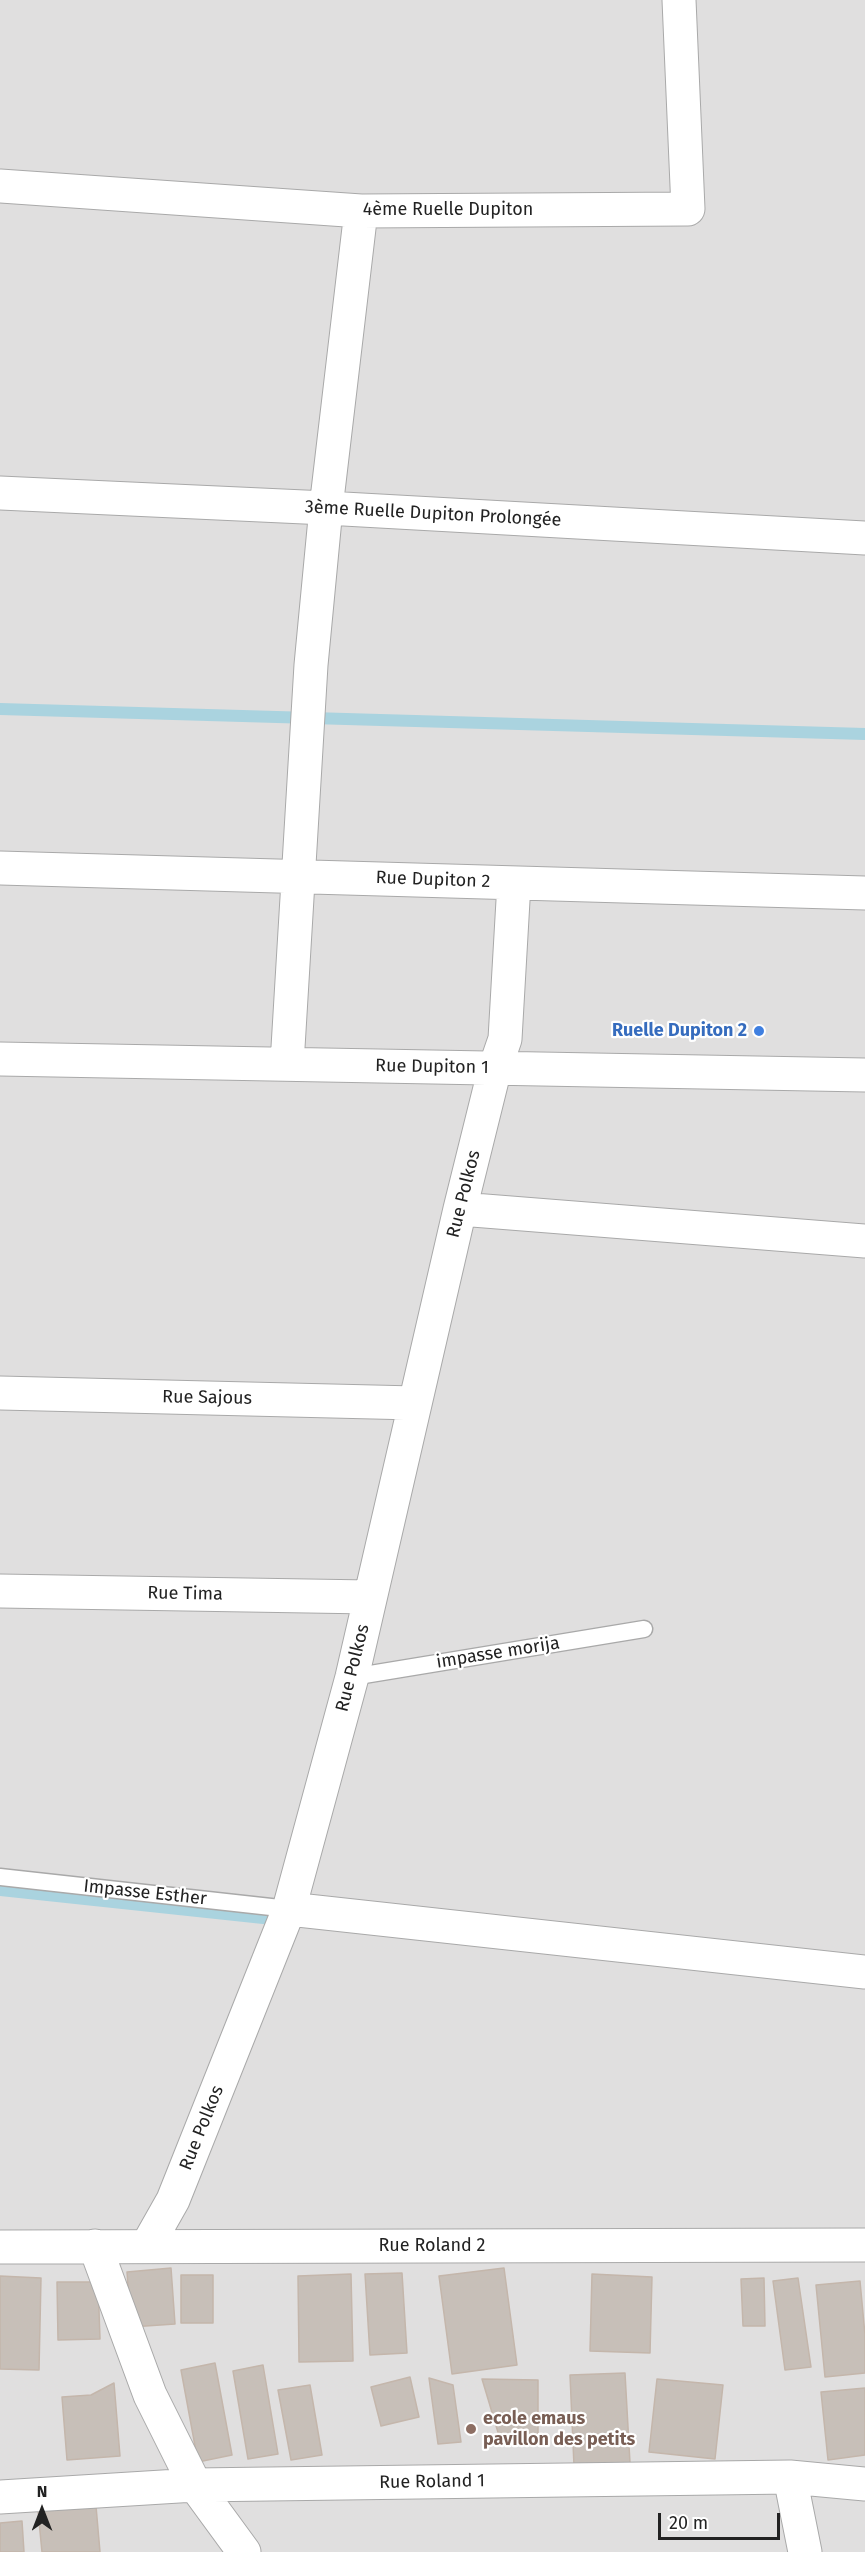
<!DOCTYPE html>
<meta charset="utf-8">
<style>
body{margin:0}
#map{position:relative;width:865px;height:2552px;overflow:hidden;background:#f2efe9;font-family:"Fira Sans",sans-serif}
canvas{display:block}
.north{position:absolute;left:12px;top:2480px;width:60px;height:60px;-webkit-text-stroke:4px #fff;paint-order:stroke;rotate:0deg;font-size:16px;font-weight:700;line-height:24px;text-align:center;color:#222}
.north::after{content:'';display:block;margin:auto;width:21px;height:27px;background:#222;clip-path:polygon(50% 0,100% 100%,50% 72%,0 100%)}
.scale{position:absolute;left:658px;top:2513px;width:122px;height:27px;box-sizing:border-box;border:3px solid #222;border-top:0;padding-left:8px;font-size:18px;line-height:21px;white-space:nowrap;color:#222;-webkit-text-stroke:4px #fff;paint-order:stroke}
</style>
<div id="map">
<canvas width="865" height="2552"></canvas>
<div class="north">N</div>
<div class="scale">20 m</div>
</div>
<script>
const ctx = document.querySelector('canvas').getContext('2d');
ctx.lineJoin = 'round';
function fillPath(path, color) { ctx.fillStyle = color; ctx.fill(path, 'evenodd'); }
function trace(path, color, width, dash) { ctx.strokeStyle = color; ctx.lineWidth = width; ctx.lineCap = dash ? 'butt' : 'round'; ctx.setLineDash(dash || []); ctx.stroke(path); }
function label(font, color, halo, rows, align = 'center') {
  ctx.font = font + ' "Fira Sans",sans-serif'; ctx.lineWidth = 4.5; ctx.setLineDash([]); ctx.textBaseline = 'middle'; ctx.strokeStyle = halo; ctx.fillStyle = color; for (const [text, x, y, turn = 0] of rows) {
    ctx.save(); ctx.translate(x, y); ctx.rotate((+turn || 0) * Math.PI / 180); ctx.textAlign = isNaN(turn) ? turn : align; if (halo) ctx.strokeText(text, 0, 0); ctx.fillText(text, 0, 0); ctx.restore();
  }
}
fillPath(new Path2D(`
 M0 0H865V2552H0Z`), '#e0dfdf');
trace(new Path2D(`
 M0 709 865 734
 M0 1890 282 1920`), '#aad3df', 12);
const building = new Path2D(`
 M171 2268 175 2324 131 2327 127 2272Z
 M504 2268 517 2365 452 2374 439 2276Z
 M402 2273 407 2353 370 2355 365 2274Z
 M351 2274 353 2361 299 2362 298 2276Z
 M592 2274 652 2277 650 2353 590 2351Z
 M181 2275H213V2323H181Z
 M0 2276 41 2278 39 2370 0 2369Z
 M764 2278 765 2326H743L741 2279Z
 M798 2278 811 2367 785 2370 773 2281Z
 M860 2281 865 2335V2373L825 2377 816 2285Z
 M57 2282H98L100 2339 58 2340Z
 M215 2363 232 2455 198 2462 181 2370Z
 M263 2365 278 2454 248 2459 233 2371Z
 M625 2373 630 2463 574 2466 570 2375Z
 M410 2377 419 2417 381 2426 371 2387Z
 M429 2378 453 2385 461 2442 438 2444Z
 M482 2379 538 2380V2439H500Z
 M657 2379 723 2385 715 2459 649 2452Z
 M114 2383 120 2456 67 2460 62 2397 91 2395Z
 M310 2385 322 2455 291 2460 278 2390Z
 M865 2388V2455L828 2460 821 2392Z
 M96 2506 100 2552H42L38 2511Z
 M22 2521 24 2552H0V2523Z`);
fillPath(building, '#c7bfb8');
trace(building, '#c4b6ab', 1.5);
const service = new Path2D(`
 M352 1677 644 1629
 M0 1877 289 1909`);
const minor = new Path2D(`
 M0 186 361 211 688 209 679 0
 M0 493 326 508 865 538
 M0 868 865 893
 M0 1059 865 1075
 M287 1064 311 665 326 508 361 211
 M460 1209 865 1241
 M0 1393 415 1403
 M0 1591 370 1597
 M289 1909 865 1972
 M95 2246 150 2395 195 2485 244 2552
 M147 2246 173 2200 289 1909 352 1677 460 1209 495 1068 505 1039 514 883
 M0 2247 865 2245
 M790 2477 805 2552
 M0 2497 195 2485 790 2477 865 2484`);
trace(service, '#a9a9a9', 19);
trace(minor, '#a9a9a9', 35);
trace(service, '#fff', 16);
trace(minor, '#fff', 33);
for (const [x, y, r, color] of [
 [759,1031,6,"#3f7fe0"],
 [471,2429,6,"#8d6e63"]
]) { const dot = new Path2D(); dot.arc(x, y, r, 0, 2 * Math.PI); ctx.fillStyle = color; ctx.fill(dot); trace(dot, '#fff', 2); }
label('18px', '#222', '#fff', [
 ["4ème Ruelle Dupiton",448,210],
 ["3ème Ruelle Dupiton Prolongée",433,514,3],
 ["Rue Dupiton 2",433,880,2],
 ["Rue Dupiton 1",432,1067,1],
 ["Rue Polkos",464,1194,-76],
 ["Rue Sajous",207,1398,1],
 ["Rue Tima",185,1594,1],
 ["impasse morija",498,1653,-9],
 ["Rue Polkos",353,1668,-76],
 ["Impasse Esther",145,1893,6],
 ["Rue Polkos",202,2128,-68],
 ["Rue Roland 2",432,2246],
 ["Rue Roland 1",432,2482,-1]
]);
label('bold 18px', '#366cbe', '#fff', [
 ["Ruelle Dupiton 2",747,1031]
], 'right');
label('bold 18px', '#785e54', '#fff', [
 ["ecole emaus",483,2419],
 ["pavillon des petits",483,2440]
], 'left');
</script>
